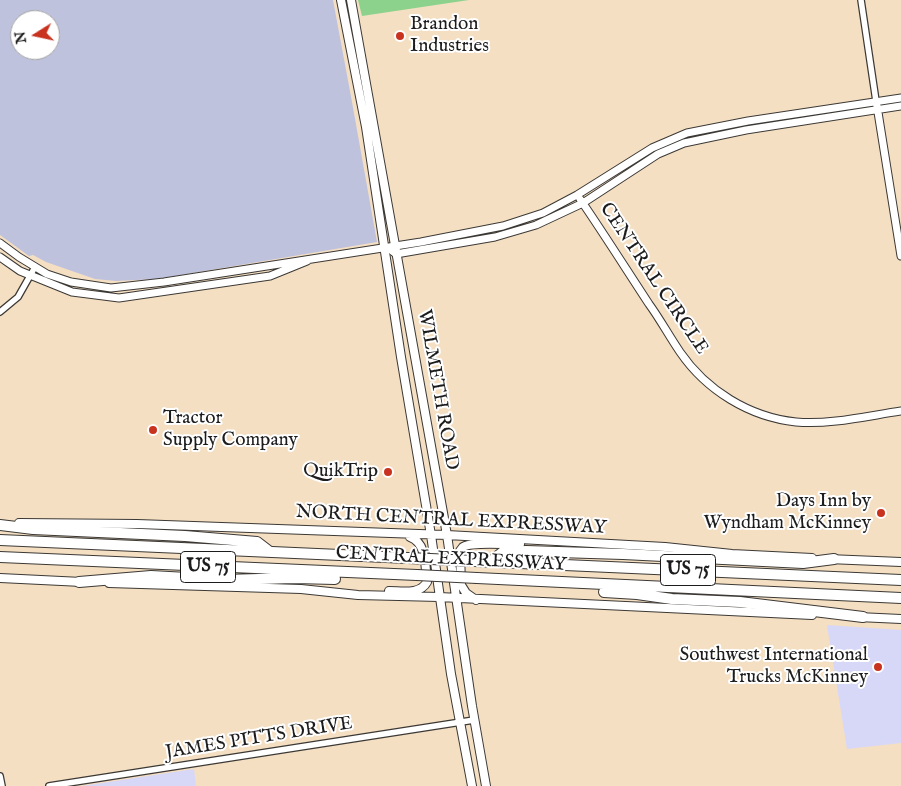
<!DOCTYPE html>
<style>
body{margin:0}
#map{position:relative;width:901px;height:786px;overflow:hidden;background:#f4dfc3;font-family:"IM FELL English",serif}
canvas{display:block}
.north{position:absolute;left:10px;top:10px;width:50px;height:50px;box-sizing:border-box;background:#fff;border:1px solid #a4a4a4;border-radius:50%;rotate:260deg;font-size:14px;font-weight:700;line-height:20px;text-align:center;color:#1c1c1c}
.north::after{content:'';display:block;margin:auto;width:18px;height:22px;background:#c8321e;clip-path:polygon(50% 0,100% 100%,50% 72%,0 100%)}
</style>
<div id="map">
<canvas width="901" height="786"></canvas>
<div class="north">N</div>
</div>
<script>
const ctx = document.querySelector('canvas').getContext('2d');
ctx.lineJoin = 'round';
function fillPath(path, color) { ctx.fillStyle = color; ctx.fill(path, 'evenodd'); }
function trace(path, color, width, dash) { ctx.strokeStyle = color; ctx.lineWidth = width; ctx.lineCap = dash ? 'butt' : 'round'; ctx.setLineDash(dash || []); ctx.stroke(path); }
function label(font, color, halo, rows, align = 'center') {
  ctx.font = font + ' "IM FELL English",serif'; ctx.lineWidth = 4; ctx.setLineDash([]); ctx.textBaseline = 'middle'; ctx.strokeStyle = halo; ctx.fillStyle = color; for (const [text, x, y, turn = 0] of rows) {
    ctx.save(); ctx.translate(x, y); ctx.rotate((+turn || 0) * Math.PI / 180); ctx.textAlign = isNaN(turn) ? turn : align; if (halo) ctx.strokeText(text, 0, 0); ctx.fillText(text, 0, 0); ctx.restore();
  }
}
fillPath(new Path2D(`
 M827 625 901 630V743L847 749Z
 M194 769 196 786H82Z`), '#d7d7f8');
fillPath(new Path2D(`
 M0 0H333L352 102 377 242 157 279 116 281 95 279 46 262 33 255 29 256 0 235ZM20 20H50V50H20Z`), '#bfc2dd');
fillPath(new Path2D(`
 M358 0H469L362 16Z`), '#8cd28d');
const minor = new Path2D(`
 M861 0 876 101
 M0 312 18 297 35 267
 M0 776 2 786
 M49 786 474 720`);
const tertiary = new Path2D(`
 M877 106 901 256
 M580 199C604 234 626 269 649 304 660 319 669 336 680 352 706 390 749 417 796 422 830 425 867 416 901 411
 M0 243 19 257 47 274 71 282 111 288 164 282 421 242 503 226 543 213 577 195 652 148 687 133 748 121 901 98
 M392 251 396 254 495 237 536 225 583 203 658 154 684 143 746 130 901 106
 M0 257 20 271 72 292 119 298 270 276 307 261`);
const secondary = new Path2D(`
 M341 0 366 127 401 357 431 535 451 674 472 786
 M351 0 447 535 472 706 486 786
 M19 523 137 524 447 535 665 547 732 554 812 558
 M828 559 901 562
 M0 578 82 582
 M109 583 301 589 358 595 439 597 812 615
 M389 591C402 591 420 595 427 582 425 566 427 543 410 537
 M476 600 466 593 461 585 460 551 463 547C472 541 507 545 520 544
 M858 617 901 619`);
const motorway = new Path2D(`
 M0 525 33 529 185 536 257 542 270 552
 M0 540 408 558
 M0 557 417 575
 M475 561 901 580
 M490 562 503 552 526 551 623 554 803 563 834 559
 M477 578 901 598
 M79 582 151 576 224 580 294 578 335 579
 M604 592 637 594 672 599 740 602 863 617`);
trace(minor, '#3c3935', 8);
trace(tertiary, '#3c3935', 9);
trace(secondary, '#3c3935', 10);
trace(motorway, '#3c3935', 12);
trace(minor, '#fff', 5.5);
trace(tertiary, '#fff', 7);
trace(secondary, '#fff', 8);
trace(motorway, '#fff', 10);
const motorwayBridge = new Path2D(`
 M408 558 475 561
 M417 575 477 578`);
trace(motorwayBridge, '#3c3935', 12, []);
trace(motorwayBridge, '#fff', 10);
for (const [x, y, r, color] of [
 [400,36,5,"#c8321e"],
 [153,430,5,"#c8321e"],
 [388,472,5,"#c8321e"],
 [881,513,5,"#c8321e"],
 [878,667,5,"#c8321e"]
]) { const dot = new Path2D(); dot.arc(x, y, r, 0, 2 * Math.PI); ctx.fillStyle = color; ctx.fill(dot); trace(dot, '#fff', 2); }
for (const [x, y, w] of [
 [208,567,55],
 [688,570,55]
]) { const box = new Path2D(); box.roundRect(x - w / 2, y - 15.5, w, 31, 4); ctx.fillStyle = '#fff'; ctx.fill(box); trace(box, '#1c1c1c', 1); }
label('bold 18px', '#1c1c1c', null, [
 ["US 75",208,567],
 ["US 75",688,570]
]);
label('19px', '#1c1c1c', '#fff', [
 ["Brandon",410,25,"left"],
 ["Industries",410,47,"left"],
 ["Tractor",163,419,"left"],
 ["Supply Company",163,441,"left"],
 ["QuikTrip",378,472],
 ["Days Inn by",871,502],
 ["Wyndham McKinney",871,524],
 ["Southwest International",868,656],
 ["Trucks McKinney",868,678]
], 'right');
label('19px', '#1c1c1c', '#fff', [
 ["CENTRAL CIRCLE",653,279,56],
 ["WILMETH ROAD",437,390,80],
 ["NORTH CENTRAL EXPRESSWAY",451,521,3],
 ["CENTRAL EXPRESSWAY",451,560,3],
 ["JAMES PITTS DRIVE",259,739,-9]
]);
</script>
